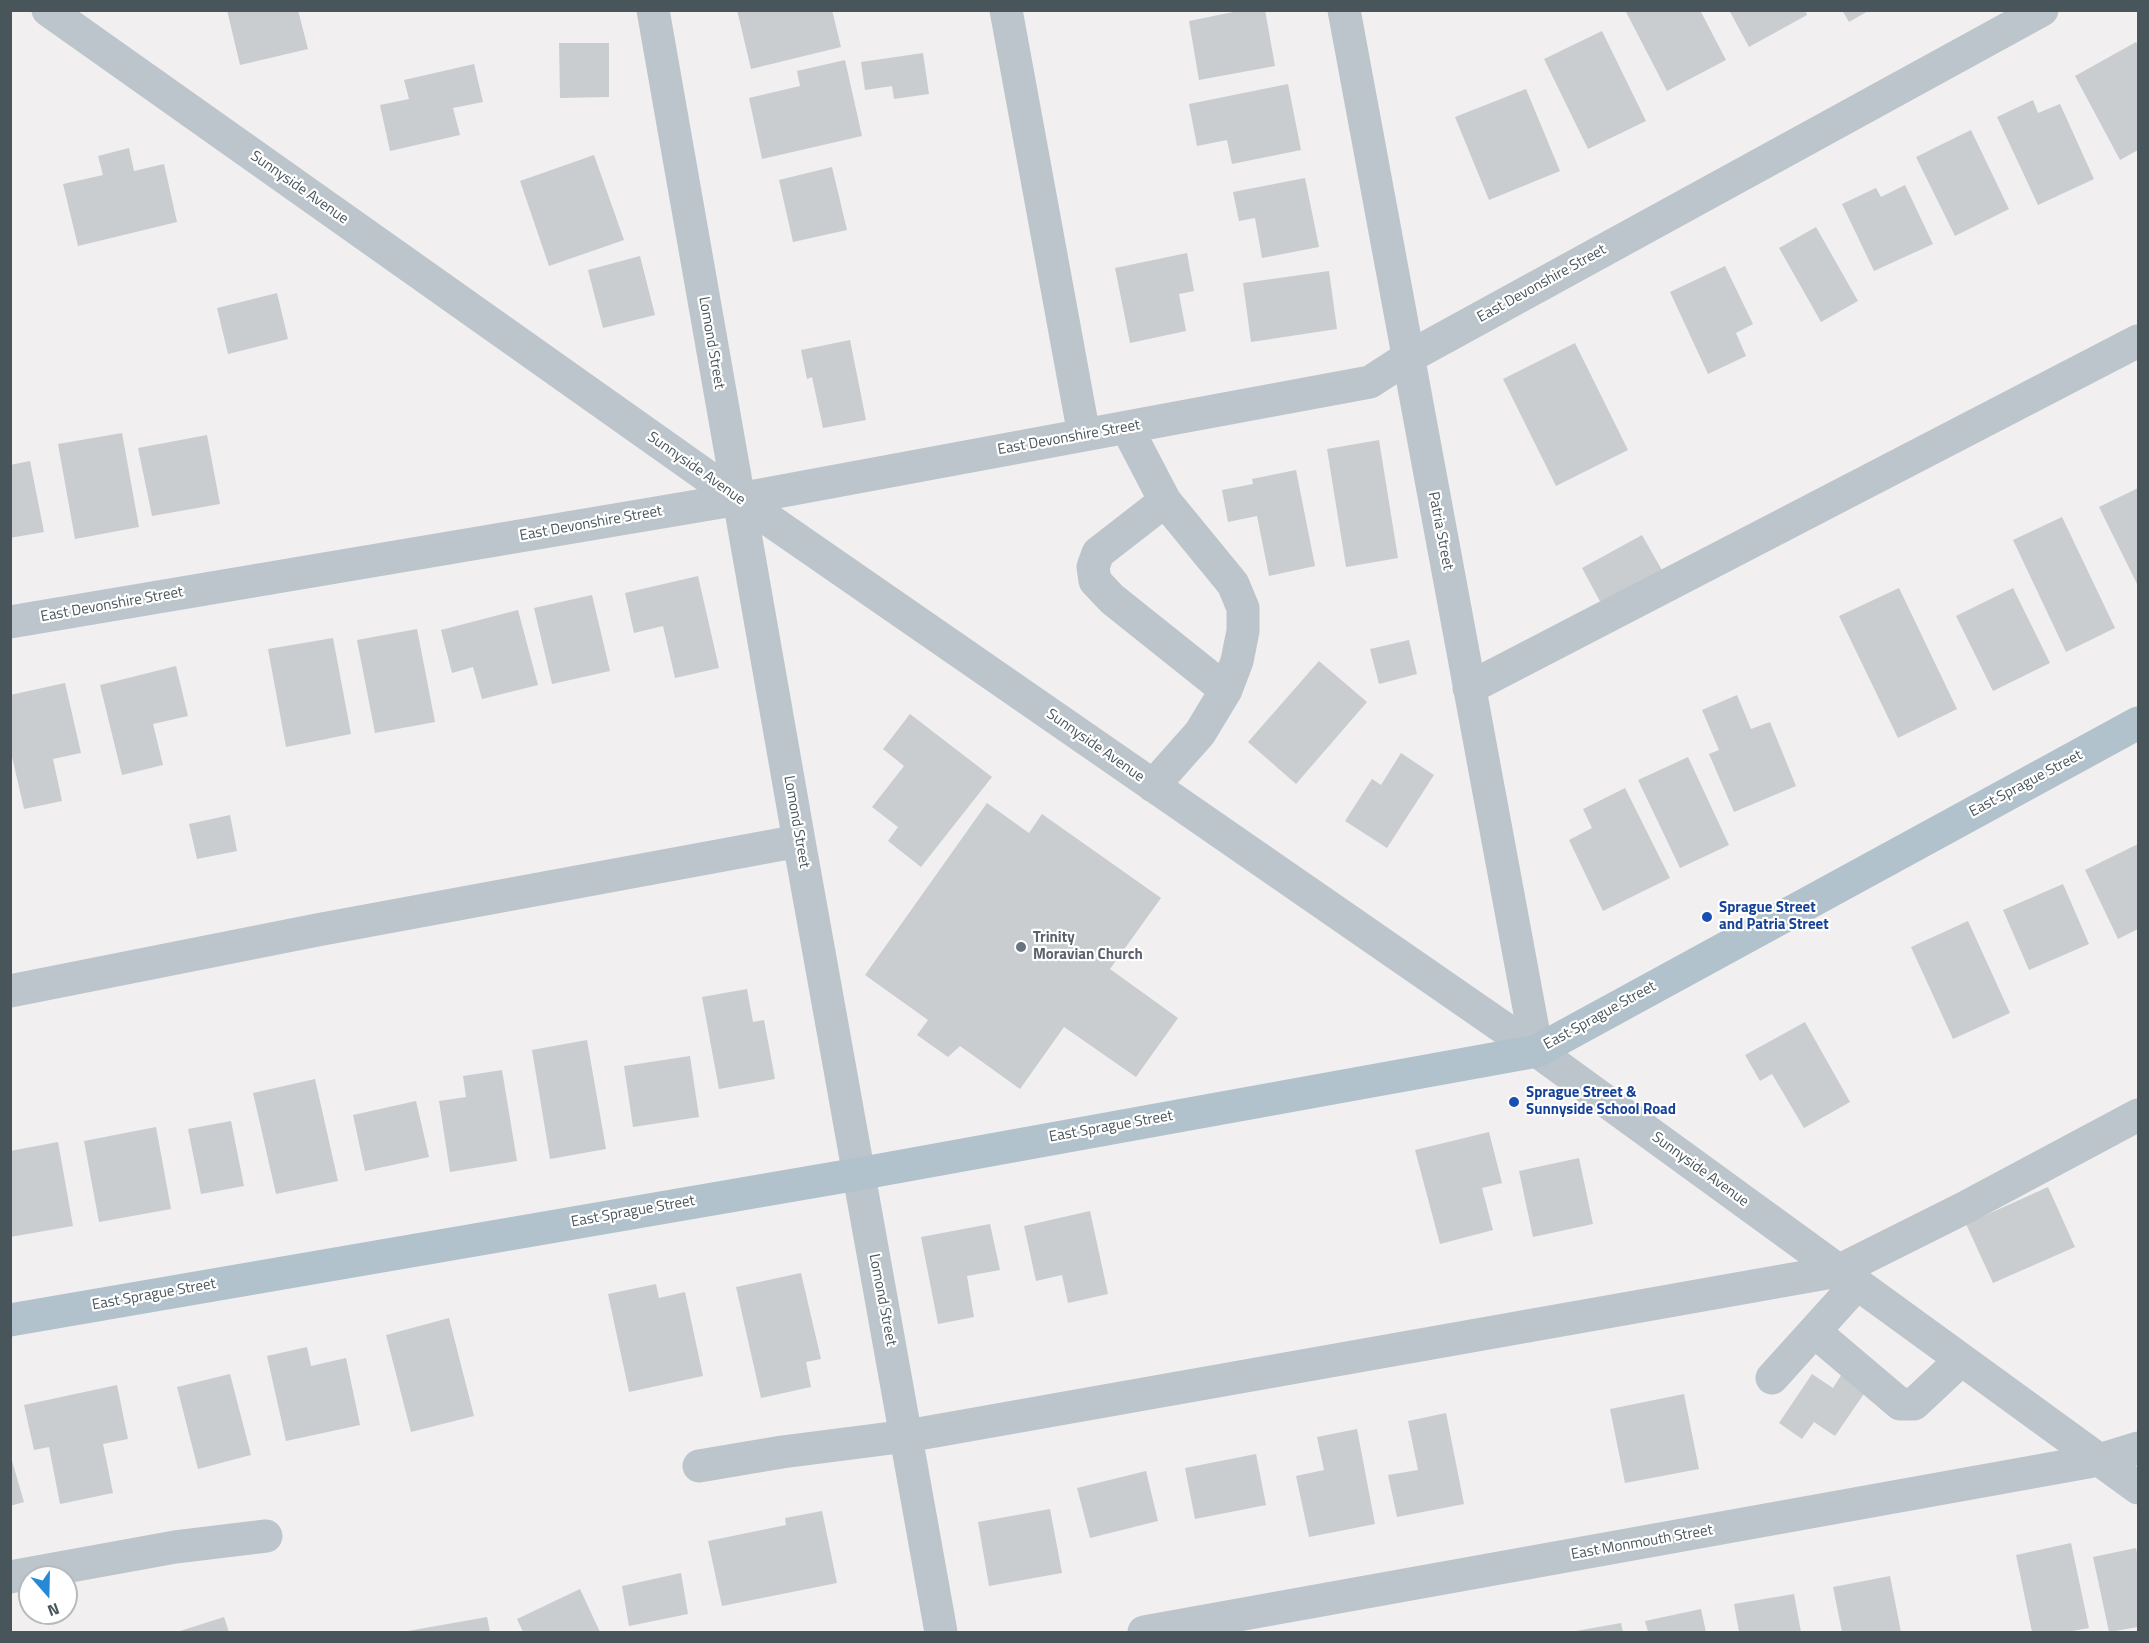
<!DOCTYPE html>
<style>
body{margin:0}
#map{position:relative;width:2149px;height:1643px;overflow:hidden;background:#f1efef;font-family:"Titillium Web",sans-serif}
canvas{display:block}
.frame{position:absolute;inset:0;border:12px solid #48555b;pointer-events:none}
.north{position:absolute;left:18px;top:1565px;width:60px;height:60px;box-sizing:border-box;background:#fff;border:2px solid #b6bbbd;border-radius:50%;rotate:160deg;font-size:16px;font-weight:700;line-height:24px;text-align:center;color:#48555b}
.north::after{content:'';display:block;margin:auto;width:21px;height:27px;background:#258ad5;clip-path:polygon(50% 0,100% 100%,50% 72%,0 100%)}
</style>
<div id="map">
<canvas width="2149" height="1643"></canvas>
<div class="frame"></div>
<div class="north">N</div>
</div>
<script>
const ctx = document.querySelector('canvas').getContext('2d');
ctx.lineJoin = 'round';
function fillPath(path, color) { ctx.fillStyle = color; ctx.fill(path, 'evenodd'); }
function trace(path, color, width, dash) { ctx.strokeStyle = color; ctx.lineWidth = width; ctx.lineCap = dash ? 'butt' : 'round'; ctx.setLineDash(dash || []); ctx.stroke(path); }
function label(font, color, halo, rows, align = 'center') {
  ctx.font = font + ' "Titillium Web",sans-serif'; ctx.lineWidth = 4.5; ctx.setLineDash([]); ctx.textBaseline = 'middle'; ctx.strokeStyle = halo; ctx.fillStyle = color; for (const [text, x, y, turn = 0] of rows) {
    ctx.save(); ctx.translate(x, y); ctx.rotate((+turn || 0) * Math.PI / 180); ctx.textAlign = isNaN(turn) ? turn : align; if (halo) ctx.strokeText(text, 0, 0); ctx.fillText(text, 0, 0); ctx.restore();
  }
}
fillPath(new Path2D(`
 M227 10H298L308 49 240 65Z
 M737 10H832L841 47 751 69Z
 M1243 10H1265L1275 66 1199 80 1189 21Z
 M1625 10H1700L1726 60 1667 91Z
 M1729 10H1805L1807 15 1749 47Z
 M1842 10H1870L1849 22Z
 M1602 31 1646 121 1588 149 1544 59Z
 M2136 42 2138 46V150L2120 160 2075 76Z
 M559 43H609V97L560 98Z
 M923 53 929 94 894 99 892 86 865 90 861 62Z
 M845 60 862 136 762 159 749 98 800 86 797 71Z
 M474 64 483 102 453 108 460 135 390 151 380 105 409 99 404 80Z
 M1288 84 1301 150 1232 164 1227 140 1197 146 1189 104Z
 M1526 89 1560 171 1489 200 1455 117Z
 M2033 100 2038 113 2060 104 2094 179 2038 205 1997 117Z
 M1971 130 2009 209 1955 236 1916 157Z
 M129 148 134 171 164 164 177 222 78 246 63 184 103 175 98 156Z
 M594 155 624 240 549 266 520 181Z
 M832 167 847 230 793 242 779 180Z
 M1305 178 1319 247 1262 258 1255 218 1239 221 1233 192Z
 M1905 185 1933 244 1874 271 1842 204 1876 188 1881 197Z
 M1816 227 1858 301 1821 322 1779 248Z
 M1187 253 1194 291 1179 294 1186 331 1130 343 1115 268Z
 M640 256 655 315 603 328 588 270Z
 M1725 266 1753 324 1736 333 1746 356 1708 374 1670 292Z
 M1329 271 1337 329 1251 342 1243 283Z
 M277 293 288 339 228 354 217 308Z
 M850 340 866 420 823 428 812 377 807 379 801 350Z
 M1575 343 1628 450 1556 486 1503 379Z
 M122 433 139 527 75 539 58 444Z
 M207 435 220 504 152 516 138 448Z
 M1379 440 1398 558 1346 567 1327 449Z
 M30 461 44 532 10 538V465Z
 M1296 470 1315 566 1269 576 1257 516 1228 522 1222 490 1253 484 1252 479Z
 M2138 488V586L2099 507Z
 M2062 517 2115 628 2066 652 2013 540Z
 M1642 535 1663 572 1602 605 1582 568Z
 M698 576 719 668 675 678 663 626 634 633 625 593Z
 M1899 588 1957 709 1898 738 1839 616Z
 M2013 588 2050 663 1993 691 1956 616Z
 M592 595 610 671 552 684 534 608Z
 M518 610 538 685 482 699 473 667 452 673 441 630Z
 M417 629 435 722 375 733 357 640Z
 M333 638 351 734 286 747 268 649Z
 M1409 640 1417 674 1379 684 1370 649Z
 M1319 661 1367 702 1296 784 1248 742Z
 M176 666 188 716 153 724 163 765 122 775 100 685Z
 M65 683 81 753 53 759 62 801 24 809 10 748V695Z
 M1737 695 1751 729 1770 722 1796 786 1734 812 1709 754 1719 750 1702 710Z
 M910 714 992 777 921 867 888 841 898 827 872 807 904 766 883 749Z
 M1401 753 1434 775 1387 848 1345 821 1372 779 1381 785Z
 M1688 757 1729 845 1680 868 1638 780Z
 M1625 788 1670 878 1603 911 1569 840 1592 828 1583 809Z
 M987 803 1029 833 1042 814 1161 898 1110 969 1178 1018 1136 1077 1064 1027 1020 1089 960 1046 948 1057 917 1035 928 1020 865 975Z
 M230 815 237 851 197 859 189 824Z
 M2138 844V929L2118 939 2085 870Z
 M2063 884 2089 944 2029 970 2003 910Z
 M1968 921 2010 1013 1953 1039 1911 947Z
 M747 989 753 1022 764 1020 775 1079 719 1089 702 997Z
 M1805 1022 1850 1102 1804 1128 1772 1074 1760 1081 1745 1055Z
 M587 1040 606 1149 550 1159 532 1050Z
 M690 1056 699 1117 633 1127 624 1066Z
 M502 1070 517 1161 450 1172 439 1101 466 1097 463 1076Z
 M315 1079 338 1181 276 1194 253 1093Z
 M416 1101 429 1157 365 1171 353 1115Z
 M231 1121 244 1186 201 1194 188 1129Z
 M156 1127 171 1209 99 1222 84 1141Z
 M1489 1132 1502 1183 1482 1188 1493 1230 1440 1244 1415 1150Z
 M58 1142 73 1226 10 1237V1151Z
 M1579 1158 1593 1224 1533 1237 1519 1171Z
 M2048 1187 2075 1247 1993 1283 1966 1224Z
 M1090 1211 1108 1294 1068 1303 1062 1275 1036 1281 1024 1226Z
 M990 1224 1000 1270 967 1276 974 1317 938 1324 921 1237Z
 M801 1273 821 1359 806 1362 811 1387 761 1398 736 1287Z
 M656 1284 659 1298 685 1292 703 1376 629 1392 608 1294Z
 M449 1318 474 1416 411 1432 386 1335Z
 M307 1347 311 1366 346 1358 360 1425 286 1441 267 1356Z
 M1845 1369 1870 1385 1835 1436 1814 1422 1802 1439 1779 1423 1812 1374 1833 1388Z
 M230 1374 251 1455 198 1469 177 1387Z
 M117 1385 128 1439 103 1444 113 1493 60 1504 49 1447 34 1450 24 1405Z
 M1684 1394 1699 1469 1625 1483 1610 1409Z
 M1446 1413 1464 1504 1397 1517 1388 1475 1418 1470 1408 1421Z
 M1357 1429 1375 1524 1309 1537 1296 1476 1324 1470 1317 1437Z
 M10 1454 24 1502 10 1506Z
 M1256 1454 1266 1505 1195 1519 1185 1468Z
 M1146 1471 1158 1521 1090 1538 1077 1488Z
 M1050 1509 1062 1573 989 1586 978 1522Z
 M822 1511 837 1583 722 1606 708 1541 786 1525 785 1518Z
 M2071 1543 2089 1628 2067 1632H2032L2016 1555Z
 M2136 1548 2138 1558V1627L2109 1632 2093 1557Z
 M681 1573 688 1614 629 1626 622 1586Z
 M1890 1576 1901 1632H1842L1833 1587Z
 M580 1589 600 1632H523L517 1619Z
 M1794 1594 1801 1632H1739L1734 1604Z
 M1701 1609 1706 1632H1648L1645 1621Z
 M224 1617 229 1632H177Z
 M487 1617 490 1632H408V1631Z
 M1621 1623 1623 1632H1576V1631Z`), '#c9cdd0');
trace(new Path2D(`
 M48 10 739 499 1537 1051 2138 1488
 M653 10 799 841 941 1632
 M1006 10 1084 435
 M1344 10 1537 1051
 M1127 428 1165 501 1233 584 1243 608V631L1237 661 1226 690 1200 733 1153 786
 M1165 501 1098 553 1093 567 1095 581 1112 599 1226 690
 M10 622 739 499 1370 382 1407 358 2042 10
 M1469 688 2138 341
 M10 991 317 930 799 841
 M1815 1332 1900 1404H1914L1961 1360
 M1772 1378 1857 1284
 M699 1466 782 1452 907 1436 1838 1271 1964 1208 2138 1115
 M10 1577 175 1547 266 1536
 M1144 1632 2099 1460 2138 1448`), '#bbc5cb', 33);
trace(new Path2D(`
 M10 1320 858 1174 1537 1051 2138 723`), '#b1c2cc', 33);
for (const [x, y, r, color] of [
 [1707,917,6,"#1a4fb4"],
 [1021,947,6,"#6b7280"],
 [1514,1102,6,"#1a4fb4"]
]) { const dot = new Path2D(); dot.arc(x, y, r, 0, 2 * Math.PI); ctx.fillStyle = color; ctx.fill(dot); trace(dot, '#fff', 2); }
label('15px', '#48555b', '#fff', [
 ["Sunnyside Avenue",299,188,35],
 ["East Devonshire Street",1542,284,-29],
 ["Lomond Street",711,343,80],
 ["East Devonshire Street",1069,438,-10],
 ["Sunnyside Avenue",696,469,35],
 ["East Devonshire Street",591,524,-10],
 ["Patria Street",1440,531,79],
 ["East Devonshire Street",112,605,-10],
 ["Sunnyside Avenue",1095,746,35],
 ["East Sprague Street",2026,784,-28],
 ["Lomond Street",796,822,80],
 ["East Sprague Street",1600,1016,-29],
 ["East Sprague Street",1111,1127,-10],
 ["Sunnyside Avenue",1700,1170,36],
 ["East Sprague Street",633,1212,-10],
 ["East Sprague Street",154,1295,-10],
 ["Lomond Street",882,1300,79],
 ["East Monmouth Street",1642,1543,-10]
]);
label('bold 15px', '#164399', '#fff', [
 ["Sprague Street",1719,908],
 ["and Patria Street",1719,925],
 ["Sprague Street &",1526,1093],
 ["Sunnyside School Road",1526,1110]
], 'left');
label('bold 15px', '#5b616d', '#fff', [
 ["Trinity",1033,938],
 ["Moravian Church",1033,955]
], 'left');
</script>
